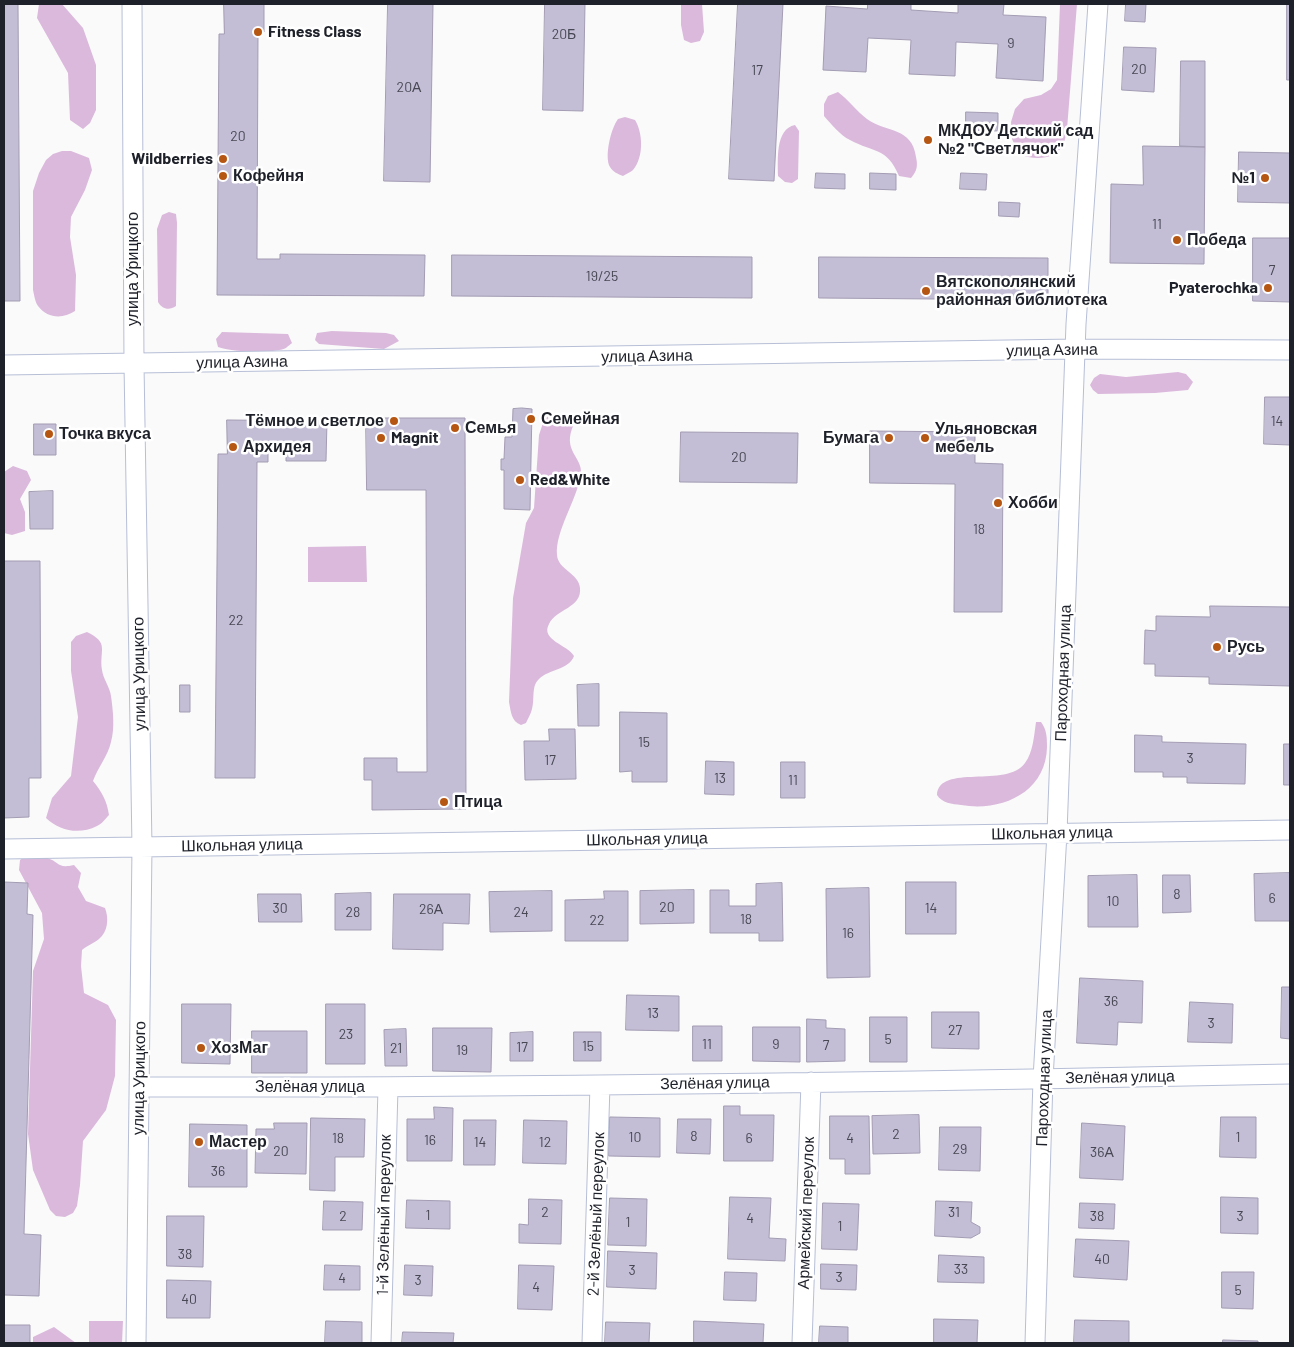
<!DOCTYPE html>
<meta charset="utf-8">
<style>
body{margin:0}
#map{position:relative;width:1294px;height:1347px;overflow:hidden;background:#fafafa;font-family:Barlow,sans-serif}
canvas{display:block}
.frame{position:absolute;inset:0;border:5px solid #1e2129;pointer-events:none}
</style>
<div id="map">
<canvas width="1294" height="1347"></canvas>
<div class="frame"></div>
</div>
<script>
const ctx = document.querySelector('canvas').getContext('2d');
ctx.lineJoin = 'round';
function fillPath(path, color) { ctx.fillStyle = color; ctx.fill(path, 'evenodd'); }
function trace(path, color, width, dash) { ctx.strokeStyle = color; ctx.lineWidth = width; ctx.lineCap = dash ? 'butt' : 'round'; ctx.setLineDash(dash || []); ctx.stroke(path); }
function label(font, color, halo, rows, align = 'center') {
  ctx.font = font + ' Barlow,sans-serif'; ctx.lineWidth = 5; ctx.setLineDash([]); ctx.textBaseline = 'middle'; ctx.strokeStyle = halo; ctx.fillStyle = color; for (const [text, x, y, turn = 0] of rows) {
    ctx.save(); ctx.translate(x, y); ctx.rotate((+turn || 0) * Math.PI / 180); ctx.textAlign = isNaN(turn) ? turn : align; if (halo) ctx.strokeText(text, 0, 0); ctx.fillText(text, 0, 0); ctx.restore();
  }
}
fillPath(new Path2D(`
 M39 4H62L83 28 96 65V110L90 123 83 129 70 120 68 73 37 18Z
 M681 4H702L704 32 700 41 691 43 684 40 681 25Z
 M1060 4H1077L1067 129C1066 134 1065 141 1063 145 1054 161 1033 160 1019 154L1012 139 1011 122 1015 109 1024 99 1041 95 1051 89 1057 80Z
 M838 92C849 100 856 111 867 119 887 133 912 127 916 157 918 166 917 171 911 178L899 176C887 147 874 153 850 140 840 135 832 125 824 116V104L828 96Z
 M625 117 635 120C643 133 644 157 633 170 631 172 626 174 623 176 618 174 613 172 610 167 604 157 611 128 618 119Z
 M795 125 799 131 798 179 792 183 785 182 778 176C778 160 775 129 795 125Z
 M62 151H71L89 158 92 170 85 190 71 217 70 237 76 275 75 311C63 319 48 319 38 306 35 302 34 294 33 290V191L39 173 46 160 53 154Z
 M169 212 176 214 177 223 176 306C169 311 162 309 158 302L157 229 162 215Z
 M332 331 386 333 394 335 399 341 384 349 319 344 315 340 317 333Z
 M222 332 288 334 292 343C292 343 287 347 286 348 273 354 232 352 218 347L216 339Z
 M1178 372 1186 374 1193 382 1188 390 1155 393 1098 394 1093 390 1090 385 1094 378 1100 374 1126 377Z
 M559 415 570 417 574 424C561 451 583 457 581 474 577 500 555 531 557 555 558 570 579 573 580 588 582 608 556 609 549 624 540 640 568 645 574 656 569 670 549 669 539 679 531 686 535 699 532 709 531 714 528 718 526 723L521 725C511 721 511 712 509 702L513 598 526 523 534 508 539 435 544 420 548 416Z
 M13 466 27 471 31 480 20 499 25 512V531L12 535 4 533V472Z
 M366 546 367 582H308V547Z
 M87 632C110 643 99 650 102 670 103 679 110 687 111 696 113 710 115 728 111 742 108 756 98 767 93 781 102 792 107 801 109 815 105 819 102 824 97 826 79 835 60 831 46 818L52 798 71 776 78 717 71 671V642L76 636Z
 M1036 722H1041C1047 730 1047 738 1047 747 1046 793 1001 812 961 805 952 804 942 803 937 795 939 763 1007 789 1025 763 1033 752 1034 736 1036 722Z
 M27 855C34 856 41 856 47 858 60 862 57 869 74 865L81 873 78 887 86 901 105 908C109 918 108 932 99 939 94 943 88 945 82 950L81 966 84 993 108 1005 116 1020 115 1076 106 1110 83 1141 80 1185 77 1206 73 1213 65 1217 56 1216 50 1210 33 1170 28 1134 33 971 44 939 42 913 19 870 20 860Z
 M89 1321H123L122 1343H89Z
 M54 1327 76 1343H33V1337Z`), '#dbb9dc');
const building = new Path2D(`
 M4 4H18L20 301H4Z
 M224 4H264V32H258L257 259H280V254L425 255 424 296 217 295 219 34H224Z
 M388 4H433L430 182 384 181Z
 M545 4H585L583 111 543 110Z
 M738 4H783L774 181 729 179Z
 M868 4H911V10L958 13V4H1004L1003 15 1046 17 1043 81 996 78 998 44 956 42 955 76 909 74 911 40 868 38 866 72 823 70 826 6 867 9Z
 M1126 4H1146L1145 22 1125 21Z
 M1287 4H1290V80H1287Z
 M1124 47 1156 48 1154 92 1122 90Z
 M1181 61H1205V147L1180 146Z
 M966 112 998 113V131L966 130Z
 M1143 146 1205 147 1204 264 1110 263 1111 184 1143 185Z
 M1239 152 1290 153V203L1238 202Z
 M816 173 845 174V189L815 188Z
 M870 173 896 174V190L870 189Z
 M961 173 987 174 986 190 960 189Z
 M999 202 1020 203 1019 217 999 216Z
 M1253 238H1290V302L1253 301Z
 M452 255 752 257V298L452 296Z
 M819 257 1048 258V300L819 298Z
 M1265 397H1290V445L1264 444Z
 M522 408 532 409 530 510 504 509V470H501V459H504L505 437H512L513 409Z
 M366 418H465L466 809 372 810V780H364V758H397V772H427L426 490H367Z
 M227 420 327 421 326 461H286V453L268 452V462H257L255 778H215L218 454H227Z
 M34 424H56V455H34Z
 M870 431 975 432V463L1003 464 1002 612H954L955 484 870 483Z
 M681 432 798 433 797 483 680 482Z
 M53 491V529H30L29 492Z
 M4 561H40L41 778H29V817L4 818Z
 M1210 606 1290 607V686L1209 684V677L1155 676V664H1144L1145 630 1156 631V616L1210 617Z
 M599 684V726H578L577 685Z
 M180 685H190V712H180Z
 M620 712 667 713V782H632V771L620 772Z
 M549 729H575L576 779 525 780 524 741H549Z
 M1135 735 1162 736V742L1246 744 1245 784 1187 783V777H1163V772H1135Z
 M1284 744H1290V785H1284Z
 M706 761 734 762V795L705 794Z
 M781 762H805V798H781Z
 M1290 873V921H1255L1254 874Z
 M1137 875 1138 927H1088V876Z
 M1163 875H1190L1191 912 1163 913Z
 M4 882 28 883 27 914 33 915 24 1234 41 1235 39 1296 4 1295Z
 M906 882H956V934H906Z
 M782 883 783 941H759V933H710V890H729V906H756V884Z
 M869 888 870 977 827 978 826 889Z
 M694 890V923L640 924V891Z
 M552 891V931L490 932 489 892Z
 M604 891H628V941H565V900L604 899Z
 M371 893V930H335V894Z
 M258 894H301L302 922H259Z
 M394 894H470L469 924 443 923V950L393 949Z
 M1080 978 1143 981 1142 1023 1118 1022 1117 1045 1077 1043Z
 M1282 987H1290V1039L1281 1038Z
 M627 995 679 996V1031L626 1030Z
 M1190 1002 1233 1004 1232 1043 1188 1042Z
 M182 1004H231L230 1064 182 1063Z
 M326 1004H365V1064H326Z
 M932 1012H979V1049L932 1048Z
 M870 1017H907V1062H870Z
 M807 1019 826 1020V1028L845 1029V1061L807 1062Z
 M693 1026H722V1061H693Z
 M753 1027H800V1062L753 1061Z
 M433 1028H492L491 1072 433 1071Z
 M406 1029 407 1066H385L384 1030Z
 M252 1031H307V1073H252Z
 M533 1032V1061H510V1033Z
 M574 1032H601V1061H574Z
 M724 1106H740V1115H774L773 1161H724Z
 M434 1107 453 1108 452 1161H407V1119H434Z
 M919 1115 920 1153 873 1154 872 1116Z
 M830 1116H869L870 1174H845V1159H830Z
 M610 1117 660 1118V1157L609 1156Z
 M1221 1117H1256V1158L1220 1157Z
 M311 1118 365 1119 364 1157H335V1191L310 1190Z
 M678 1119H711L710 1154 677 1153Z
 M464 1120H496L495 1165H464Z
 M524 1120 567 1121 566 1164 523 1163Z
 M274 1123H307L306 1174 255 1173 256 1129H274Z
 M1082 1123 1125 1126 1123 1180 1080 1178Z
 M190 1124 247 1125V1187H189Z
 M940 1127H981L980 1171 939 1170Z
 M730 1197 771 1198 769 1238 786 1239 785 1261 728 1259Z
 M1221 1197 1258 1198V1234L1221 1233Z
 M610 1198 647 1199 646 1246 608 1245Z
 M529 1199 562 1200 561 1244 519 1243V1224L528 1225Z
 M407 1200 450 1201V1229L406 1228Z
 M324 1201 363 1202 362 1230H323Z
 M936 1201 972 1202 971 1222 980 1227V1233L971 1238 935 1236Z
 M823 1203 859 1204 857 1250 822 1249Z
 M1080 1203 1115 1204 1114 1229 1079 1228Z
 M167 1216H204L203 1267 167 1266Z
 M1076 1239 1129 1241 1127 1280 1074 1277Z
 M608 1251 657 1253 656 1289 607 1287Z
 M939 1255 984 1257V1283L938 1282Z
 M821 1264 857 1265 856 1290 821 1289Z
 M325 1265 360 1266V1290H324Z
 M405 1265 433 1266 432 1296 404 1295Z
 M519 1265 554 1266 552 1310 518 1309Z
 M725 1272 757 1273 756 1301 724 1300Z
 M1222 1272H1254L1253 1309 1222 1308Z
 M167 1280 211 1281 210 1318H167Z
 M934 1319 978 1320 977 1343H934Z
 M1075 1320 1129 1321V1343H1074Z
 M326 1321 362 1322V1343H325Z
 M694 1321 764 1324 763 1343H694Z
 M606 1322 650 1323 649 1343H605Z
 M4 1325H30V1343H4Z
 M820 1326 848 1327V1343H819Z
 M403 1332 454 1333 453 1343H402Z
 M1223 1340 1258 1341V1343H1223Z`);
fillPath(building, '#c3bdd5');
trace(building, '#a39cb3', 1);
const minor = new Path2D(`
 M132 4 134 364 142 847 136 1343
 M4 365 1075 349 1290 350
 M4 849 1290 830
 M139 1087C523 1088 907 1082 1290 1074
 M381 1343 388 1088
 M592 1343 600 1085
 M802 1343 811 1082
 M1035 1343 1043 1079 1057 833 1076 324 1098 4`);
trace(minor, '#b7bfd7', 21);
trace(minor, '#fff', 19);
for (const [x, y, r, color] of [
 [258,32,5,"#b65613"],
 [928,140,5,"#b65613"],
 [223,159,5,"#b65613"],
 [223,176,5,"#b65613"],
 [1265,178,5,"#b65613"],
 [1177,240,5,"#b65613"],
 [1268,288,5,"#b65613"],
 [926,291,5,"#b65613"],
 [531,419,5,"#b65613"],
 [394,421,5,"#b65613"],
 [455,428,5,"#b65613"],
 [49,434,5,"#b65613"],
 [381,438,5,"#b65613"],
 [889,438,5,"#b65613"],
 [925,438,5,"#b65613"],
 [233,447,5,"#b65613"],
 [520,480,5,"#b65613"],
 [998,503,5,"#b65613"],
 [1217,647,5,"#b65613"],
 [444,802,5,"#b65613"],
 [201,1048,5,"#b65613"],
 [199,1142,5,"#b65613"]
]) { const dot = new Path2D(); dot.arc(x, y, r, 0, 2 * Math.PI); ctx.fillStyle = color; ctx.fill(dot); trace(dot, '#fff', 2); }
label('14px', '#474854', null, [
 ["20Б",564,34],
 ["9",1011,43],
 ["20",1139,69],
 ["17",757,70],
 ["20А",409,87],
 ["20",238,136],
 ["11",1157,224],
 ["7",1272,270],
 ["19/25",602,276],
 ["14",1277,421],
 ["20",739,457],
 ["18",979,529],
 ["22",236,620],
 ["15",644,742],
 ["3",1190,758],
 ["17",550,760],
 ["13",720,778],
 ["11",793,780],
 ["8",1177,894],
 ["6",1272,898],
 ["10",1113,901],
 ["20",667,907],
 ["30",280,908],
 ["14",931,908],
 ["26А",431,909],
 ["28",353,912],
 ["24",521,912],
 ["18",746,919],
 ["22",597,920],
 ["16",848,933],
 ["36",1111,1001],
 ["13",653,1013],
 ["3",1211,1023],
 ["27",955,1030],
 ["23",346,1034],
 ["5",888,1039],
 ["11",707,1044],
 ["9",776,1044],
 ["7",826,1045],
 ["15",588,1046],
 ["17",522,1047],
 ["21",396,1048],
 ["19",462,1050],
 ["2",896,1134],
 ["8",694,1136],
 ["10",635,1137],
 ["1",1238,1137],
 ["18",338,1138],
 ["6",749,1138],
 ["4",850,1138],
 ["16",430,1140],
 ["14",480,1142],
 ["12",545,1142],
 ["29",960,1149],
 ["20",281,1151],
 ["36А",1102,1152],
 ["36",218,1171],
 ["2",545,1212],
 ["31",954,1212],
 ["1",428,1215],
 ["2",343,1216],
 ["38",1097,1216],
 ["3",1240,1216],
 ["4",750,1218],
 ["1",628,1222],
 ["1",840,1226],
 ["38",185,1254],
 ["40",1102,1259],
 ["33",961,1269],
 ["3",632,1270],
 ["3",839,1277],
 ["4",342,1278],
 ["3",418,1280],
 ["4",536,1287],
 ["5",1238,1290],
 ["40",189,1299]
]);
label('bold 16px', '#1e2129', '#fff', [
 ["Fitness Class",268,32],
 ["МКДОУ Детский сад",938,131],
 ["№2 \"Светлячок\"",938,149],
 ["Wildberries",213,159,"right"],
 ["Кофейня",233,176],
 ["№1",1255,178,"right"],
 ["Победа",1187,240],
 ["Вятскополянский",936,282],
 ["районная библиотека",936,300],
 ["Pyaterochka",1258,288,"right"],
 ["Семейная",541,419],
 ["Тёмное и светлое",384,421,"right"],
 ["Семья",465,428],
 ["Ульяновская",935,429],
 ["мебель",935,447],
 ["Точка вкуса",59,434],
 ["Magnit",391,438],
 ["Бумага",879,438,"right"],
 ["Архидея",243,447],
 ["Red&White",530,480],
 ["Хобби",1008,503],
 ["Русь",1227,647],
 ["Птица",454,802],
 ["ХозМаг",211,1048],
 ["Мастер",209,1142]
], 'left');
label('16px', '#1e2129', '#fff', [
 ["улица Урицкого",133,269,-90],
 ["улица Азина",1052,350,-1],
 ["улица Азина",647,356,-1],
 ["улица Азина",242,362,-1],
 ["Пароходная улица",1063,673,-88],
 ["улица Урицкого",139,674,-91],
 ["Школьная улица",1052,833,-1],
 ["Школьная улица",647,839,-1],
 ["Школьная улица",242,845,-1],
 ["Зелёная улица",1120,1077,-1],
 ["улица Урицкого",139,1078,-89],
 ["Пароходная улица",1044,1078,-88],
 ["Зелёная улица",715,1083,-1],
 ["Зелёная улица",310,1087],
 ["Армейский переулок",806,1213,-88],
 ["2-й Зелёный переулок",596,1214,-88],
 ["1-й Зелёный переулок",384,1215,-89]
]);
</script>
